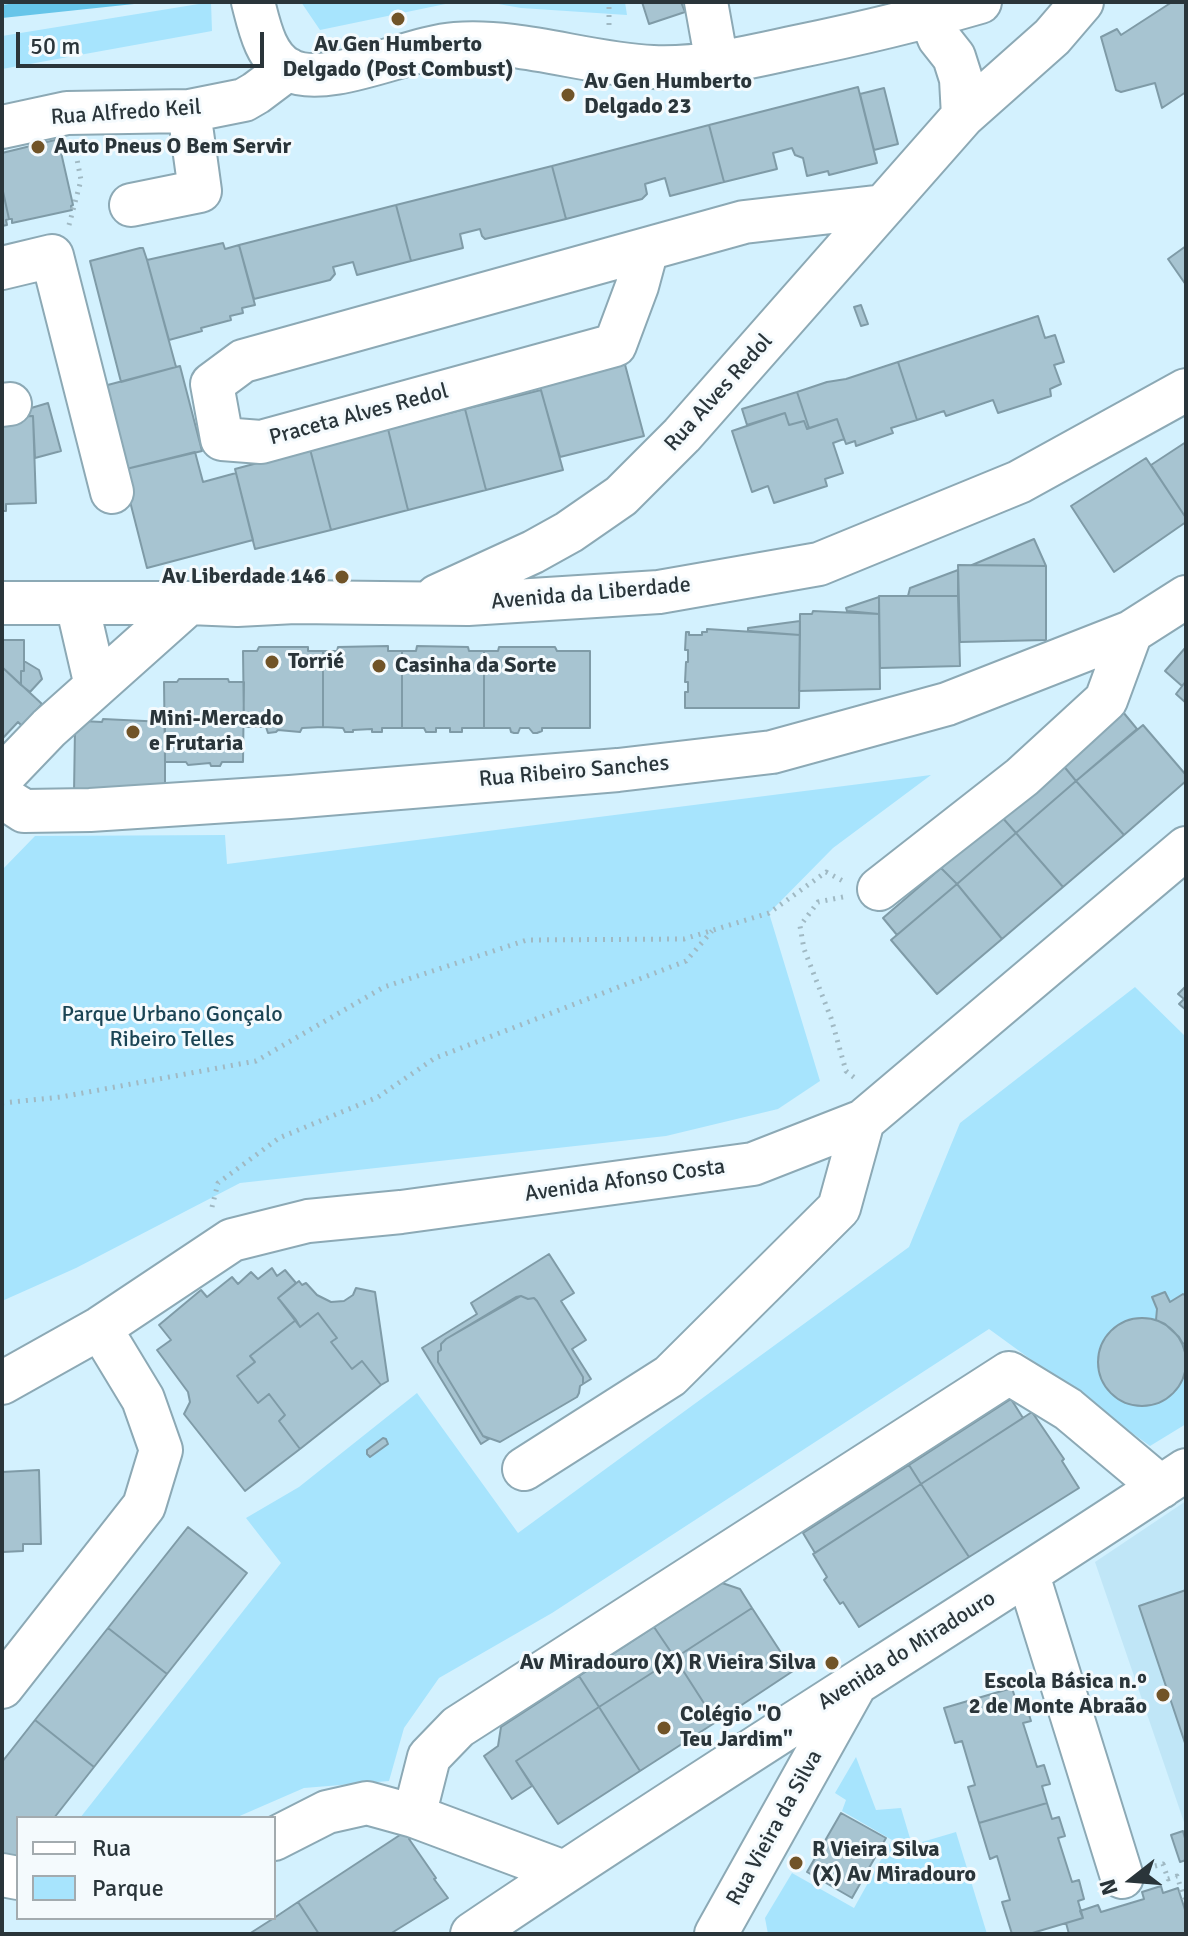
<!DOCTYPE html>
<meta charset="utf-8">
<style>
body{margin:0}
#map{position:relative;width:1188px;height:1936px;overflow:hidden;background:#d3f1fe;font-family:Signika,sans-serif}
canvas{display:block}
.frame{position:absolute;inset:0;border:4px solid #2a353a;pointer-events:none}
.legend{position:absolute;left:16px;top:1816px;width:260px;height:104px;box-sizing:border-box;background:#f4fafd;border:2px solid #a3abaf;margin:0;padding:10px 14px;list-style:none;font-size:24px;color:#2a353a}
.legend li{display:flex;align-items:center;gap:16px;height:40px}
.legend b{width:40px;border:2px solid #a3abaf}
.north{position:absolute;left:1092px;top:1840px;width:80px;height:80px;-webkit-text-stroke:6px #f4fafd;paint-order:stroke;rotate:253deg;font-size:22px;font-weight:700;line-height:32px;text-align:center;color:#2a353a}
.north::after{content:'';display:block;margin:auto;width:28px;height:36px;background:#2a353a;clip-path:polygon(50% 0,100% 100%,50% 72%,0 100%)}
.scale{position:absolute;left:16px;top:32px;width:248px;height:36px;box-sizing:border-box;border:4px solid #2a353a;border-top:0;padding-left:10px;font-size:24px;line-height:28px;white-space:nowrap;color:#2a353a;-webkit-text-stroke:6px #f4fafd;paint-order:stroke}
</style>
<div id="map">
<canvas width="1188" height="1936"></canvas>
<div class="frame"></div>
<ul class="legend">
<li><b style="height:10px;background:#fff"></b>Rua</li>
<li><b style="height:22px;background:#a7e4fd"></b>Parque</li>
</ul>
<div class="north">N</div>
<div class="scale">50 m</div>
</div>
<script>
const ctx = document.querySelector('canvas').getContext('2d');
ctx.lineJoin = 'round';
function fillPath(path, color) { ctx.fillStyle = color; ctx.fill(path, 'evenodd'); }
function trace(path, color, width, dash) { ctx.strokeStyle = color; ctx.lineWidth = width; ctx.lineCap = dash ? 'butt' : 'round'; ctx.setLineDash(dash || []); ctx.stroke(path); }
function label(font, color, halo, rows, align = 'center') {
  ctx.font = font + ' Signika,sans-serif'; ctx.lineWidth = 6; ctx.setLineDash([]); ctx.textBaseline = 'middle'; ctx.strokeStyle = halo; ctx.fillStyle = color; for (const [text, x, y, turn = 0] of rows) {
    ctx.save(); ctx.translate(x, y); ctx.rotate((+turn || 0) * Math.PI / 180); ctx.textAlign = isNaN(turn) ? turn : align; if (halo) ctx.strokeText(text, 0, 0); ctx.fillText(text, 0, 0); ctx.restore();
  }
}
fillPath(new Path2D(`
 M1186 1501V1828L1095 1562Z`), '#c0e6f7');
fillPath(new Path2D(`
 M211 2 212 31 2 69V36Z
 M301 2H455L320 30Z
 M487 2H625L627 15 521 8Z
 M931 775 833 848 769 913 820 1081 778 1109 666 1136 240 1183 76 1268 2 1301V870L35 836 225 835 227 864Z
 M1135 987 1186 1037V1424L1150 1446 989 1329 552 1613 439 1678 404 1728 389 1781 304 1788 235 1818H80L281 1563 246 1518 299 1487 417 1393 518 1533 909 1247 960 1123Z
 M856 1757 876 1810 901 1808 912 1845 956 1832 987 1934H768L765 1918 792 1873 854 1908 892 1840 842 1811 846 1800 835 1793Z`), '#a7e4fd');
fillPath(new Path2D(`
 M22 2H153L2 18V5Z`), '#66c5e9');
const building = new Path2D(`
 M642 2H681L685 12 649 24Z
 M1172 2H1186V92L1162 108 1155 83 1121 92 1116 90 1101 37 1117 29 1121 35Z
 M858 87 877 163 829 175 828 171 807 176 803 158 795 155 792 148 773 153 777 169 724 182 709 125Z
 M884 88 898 144 874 150 860 94Z
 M709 125 724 182 670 196 665 178 645 184 647 194 642 199 566 219 552 166Z
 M55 140 58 149 60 148 73 205 71 206 72 210 12 223V219H9L2 187V153Z
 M552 166 566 219 485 239 482 236 480 229 460 234 463 248 411 261 396 205Z
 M2 187 9 219 6 220 7 225 2 226Z
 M396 205 411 261 357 275 353 262 333 267 335 274 330 280 254 299 239 245Z
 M223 243 225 249 239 245 255 305 242 308 243 313 230 316 231 320 201 328 202 331 169 340 147 260Z
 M1186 246V285L1168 259Z
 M140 248H143L147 260 176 367 121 382 90 261Z
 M861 305 868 324 861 326 854 307Z
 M1038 316 1045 338 1055 335 1064 362 1054 365 1061 384 1050 389 1051 396 998 413 993 400 946 416 944 411 917 420 898 362Z
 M623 357 644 436 560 457 538 380Z
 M898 362 917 420 891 428 893 433 856 446 855 441 846 444 837 419 809 428 797 392 827 382 846 379Z
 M180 366 202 451 122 470 100 387Z
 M541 390 563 470 486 490 465 409Z
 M797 392 809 428 807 429 804 421 789 425 785 413 747 425 742 409Z
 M48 403 61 451 35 458 33 416H23L21 411Z
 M465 409 486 490 408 510 388 429Z
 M785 413 789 425 804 421 807 429 837 419 844 439 833 443 843 473 825 479 827 486 774 503 768 486 752 492 732 431Z
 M33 416 36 503 6 504V511H2V417Z
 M388 429 408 510 331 530 310 449Z
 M1186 442V518L1151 465Z
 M310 449 331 530 255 549 235 469Z
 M195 452 203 482 236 473 253 540 147 568 122 470Z
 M1146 458 1186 518V522L1114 572 1071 506Z
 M1034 539 1046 566 972 565Z
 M958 565 1046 566V640L960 642Z
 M958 570V596H908L910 588Z
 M879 596H958L960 666 880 668Z
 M879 597V614L847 611 846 608Z
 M813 611 879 614 880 689 799 691 800 614H812Z
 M800 621V635L748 631V628Z
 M707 629 800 635 799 708H685V692H688V682H685L686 662H688V650H685L686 632H689V635H702V632H707Z
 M2 640H24V671H21V685L2 667Z
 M388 646V651H402V728H382V732H372V729L353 730V732H345L343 728 323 727V651H337L338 647Z
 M417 646 468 647 469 651H484V728H462V732H450V728H436V732H426L424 728H402V651H416Z
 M259 647H308V651H323V727L302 728 300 732 278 730 276 732 268 733 266 727H244L243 651H257Z
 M499 647H555L557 651H590V728H542V731L537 733H533L529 728H520L518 733H514L511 732 510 728H484V651H498Z
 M1186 647V681L1182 686 1165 671Z
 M24 661 39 670 42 679 30 692 21 685V671H24Z
 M2 667 42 704 22 726 18 722 2 739Z
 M179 679H228L229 682H244L243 762H222L220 766H211L210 763 188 765 186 762H165L164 682H177Z
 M1186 681V703L1176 694Z
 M1123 712 1137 729 1076 781 1062 764Z
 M103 719 165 722V800L74 793 75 728H82V721L102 722Z
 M1143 725 1186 775V781L1124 835 1076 781Z
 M1062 764 1076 781 1016 833 1001 816Z
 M1076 781 1124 835 1063 887 1016 833Z
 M1001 816 1016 833 957 884 941 868Z
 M1016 833 1063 887 1002 939 957 884Z
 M941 868 957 884 897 935 883 918Z
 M957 884 1002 939 937 994 891 940Z
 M1186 986V1010L1179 1004 1184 999 1178 994Z
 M549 1254 574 1293 561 1301 586 1340 572 1349 591 1379 583 1384V1377L537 1301 534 1298 528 1299 521 1296 516 1297 446 1339 441 1344V1350L438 1352V1362L483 1436 489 1439 481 1444 422 1348 477 1314 471 1303Z
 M272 1268 277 1276 285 1270 296 1283 278 1298 296 1320 250 1356 255 1362 237 1376 258 1403 269 1394 285 1415 279 1421 300 1449 245 1491 184 1414 190 1402 188 1392 157 1350 171 1340 159 1325 201 1290 207 1297 232 1277 238 1284 251 1272 258 1279Z
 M299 1281 302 1285 306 1283 317 1295 331 1302 344 1301 353 1295 356 1288 375 1292 388 1381 381 1385 362 1361 352 1369 331 1342 337 1338 318 1313 300 1327 278 1298Z
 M1165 1292 1170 1302 1183 1294 1186 1296V1342L1183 1344 1179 1337 1165 1324 1156 1320 1157 1309 1152 1297Z
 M521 1296 528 1299 534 1298 537 1301 583 1377V1384L580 1386 579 1393 577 1397 500 1442 483 1436 438 1362V1352L441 1350V1344L446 1339Z
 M318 1313 337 1338 331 1342 352 1369 362 1361 381 1385 300 1449 279 1421 285 1415 269 1394 258 1403 237 1376 255 1362 250 1356 296 1320 300 1327Z
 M1098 1362a44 44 0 1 1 88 0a44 44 0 1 1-88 0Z
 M1011 1399 1023 1418 921 1484 909 1465Z
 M1032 1412 1064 1459 1062 1461 1079 1488 969 1557 921 1484Z
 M383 1438 386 1439 388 1444 370 1457 367 1454V1450Z
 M909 1465 921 1484 815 1553 803 1533Z
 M39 1470 41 1544H23V1551L3 1552 2 1472Z
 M921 1484 969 1557 859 1627 843 1602 840 1604 824 1580 827 1577 813 1554Z
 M188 1527 247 1573 167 1674 108 1628Z
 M722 1583 740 1589 752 1608 675 1658 654 1627Z
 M1186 1590V1746L1139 1606Z
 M752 1608 793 1671 716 1722 675 1658Z
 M654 1627 675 1658 599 1707 579 1676Z
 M108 1628 167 1674 94 1767 35 1720Z
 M675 1658 716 1722 640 1771 599 1707Z
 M579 1676 599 1707 516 1761 532 1786 512 1799 484 1756 498 1746 501 1727Z
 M1012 1688 1017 1704 1025 1702 1031 1721 1023 1723 1037 1767 1044 1765 1050 1784 1042 1786 1047 1803 979 1823 968 1787 975 1785 962 1741 955 1743 944 1708Z
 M599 1707 640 1771 558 1824 516 1761Z
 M35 1720 94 1767 54 1818H18V1863L2 1856V1762Z
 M1047 1803 1052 1819 1059 1817 1065 1836 1058 1838 1072 1882 1079 1880 1084 1899 1078 1901 1083 1918 1029 1934H1012L1002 1902 1010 1900 997 1856 990 1859 979 1823Z
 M841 1813 886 1838 852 1898 807 1872Z
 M406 1831 411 1838 409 1839 436 1878 434 1879 448 1898 390 1934H319L298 1902Z
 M1183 1831 1186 1842V1860L1180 1862 1171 1835Z
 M1161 1886 1163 1893 1178 1888 1186 1913V1934H1069L1066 1923 1083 1918 1080 1911 1098 1905 1101 1912 1144 1899 1142 1892Z
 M298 1902 319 1934H249L274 1918Z`);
fillPath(building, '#a7c4d1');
trace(building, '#7f9ba7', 2);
const minor = new Path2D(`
 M253 2C259 25 265 58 289 70 327 89 411 47 455 44 522 39 586 64 653 67 699 69 746 58 791 48 855 35 918 20 980 2
 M706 2 717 63
 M930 16 939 38 954 57 961 79 963 116
 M2 127 67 113 189 111 244 100 256 93 288 69
 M131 205 200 191 189 111
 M647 249 637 286 615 345 261 442 222 439 212 384 243 361 744 222 884 206
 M2 268 52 256 112 492
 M2 405 10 404
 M437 596 533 552 569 532 621 496 682 435 963 116 1052 37 1082 2
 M2 603H189L237 605 295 602 468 604 659 592 819 564 1019 482 1186 390
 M77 604 96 686
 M2 777 49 728 189 603
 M2 797 24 811 90 810 290 797 618 770 772 752 947 704 1131 632 1186 597
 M879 889 1022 777 1106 700 1131 632
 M2 1383 100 1328 232 1240 308 1221 401 1212 753 1164 863 1121 1186 848
 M524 1469 670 1376 839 1208 863 1121
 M1028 1575 1122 1877
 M2 1687 144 1506 161 1450 143 1399 100 1328
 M414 1816 429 1757 458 1727 1009 1373 1068 1409 1161 1487
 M274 1839 327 1812 367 1803 414 1816 564 1872
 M2 1875 18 1878
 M472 1934C707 1775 949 1627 1186 1470
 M716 1934 854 1687`);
trace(minor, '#8ca9b5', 46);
trace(new Path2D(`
 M609 25V2
 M69 225 81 180 75 149
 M843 897 818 902 800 926 804 949 831 1018 846 1071 856 1079
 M2 1103 61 1097 256 1061 384 987 527 940 684 939 769 913 826 872 843 881
 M212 1207 218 1183 279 1138 378 1097 435 1058 686 961 712 931
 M1155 1866 1163 1864 1168 1879 1177 1876 1186 1904`), '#a0b9c3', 5, [2, 6]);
trace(minor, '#fff', 42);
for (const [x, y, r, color] of [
 [398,19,8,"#715428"],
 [568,95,8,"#715428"],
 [38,147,8,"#715428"],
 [342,577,8,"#715428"],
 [272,662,8,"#715428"],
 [379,666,8,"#715428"],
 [133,732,8,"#715428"],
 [832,1663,8,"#715428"],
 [1163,1695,8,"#715428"],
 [664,1728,8,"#715428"],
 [796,1863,8,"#715428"]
]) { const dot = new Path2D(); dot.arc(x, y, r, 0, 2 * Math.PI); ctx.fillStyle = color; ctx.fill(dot); trace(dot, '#f4fafd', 3); }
label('bold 22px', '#2a353a', '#f4fafd', [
 ["Av Gen Humberto",398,45,"center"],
 ["Delgado (Post Combust)",398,70,"center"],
 ["Av Gen Humberto",584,82],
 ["Delgado 23",584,107],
 ["Auto Pneus O Bem Servir",54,147],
 ["Av Liberdade 146",326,577,"right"],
 ["Torrié",288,662],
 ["Casinha da Sorte",395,666],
 ["Mini-Mercado",149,719],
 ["e Frutaria",149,744],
 ["Av Miradouro (X) R Vieira Silva",816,1663,"right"],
 ["Escola Básica n.º",1147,1682,"right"],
 ["2 de Monte Abraão",1147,1707,"right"],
 ["Colégio \"O",680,1715],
 ["Teu Jardim\"",680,1740],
 ["R Vieira Silva",812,1850],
 ["(X) Av Miradouro",812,1875]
], 'left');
label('22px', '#2a353a', '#f4fafd', [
 ["Rua Alfredo Keil",126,113,-4],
 ["Rua Alves Redol",719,393,-48],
 ["Praceta Alves Redol",359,415,-15],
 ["Avenida da Liberdade",591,594,-5],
 ["Rua Ribeiro Sanches",574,772,-5],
 ["Avenida Afonso Costa",625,1181,-8],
 ["Avenida do Miradouro",907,1651,-32],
 ["Rua Vieira da Silva",775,1828,-61]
]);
label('22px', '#1a4454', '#f4fafd', [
 ["Parque Urbano Gonçalo",172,1015],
 ["Ribeiro Telles",172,1040]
]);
</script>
